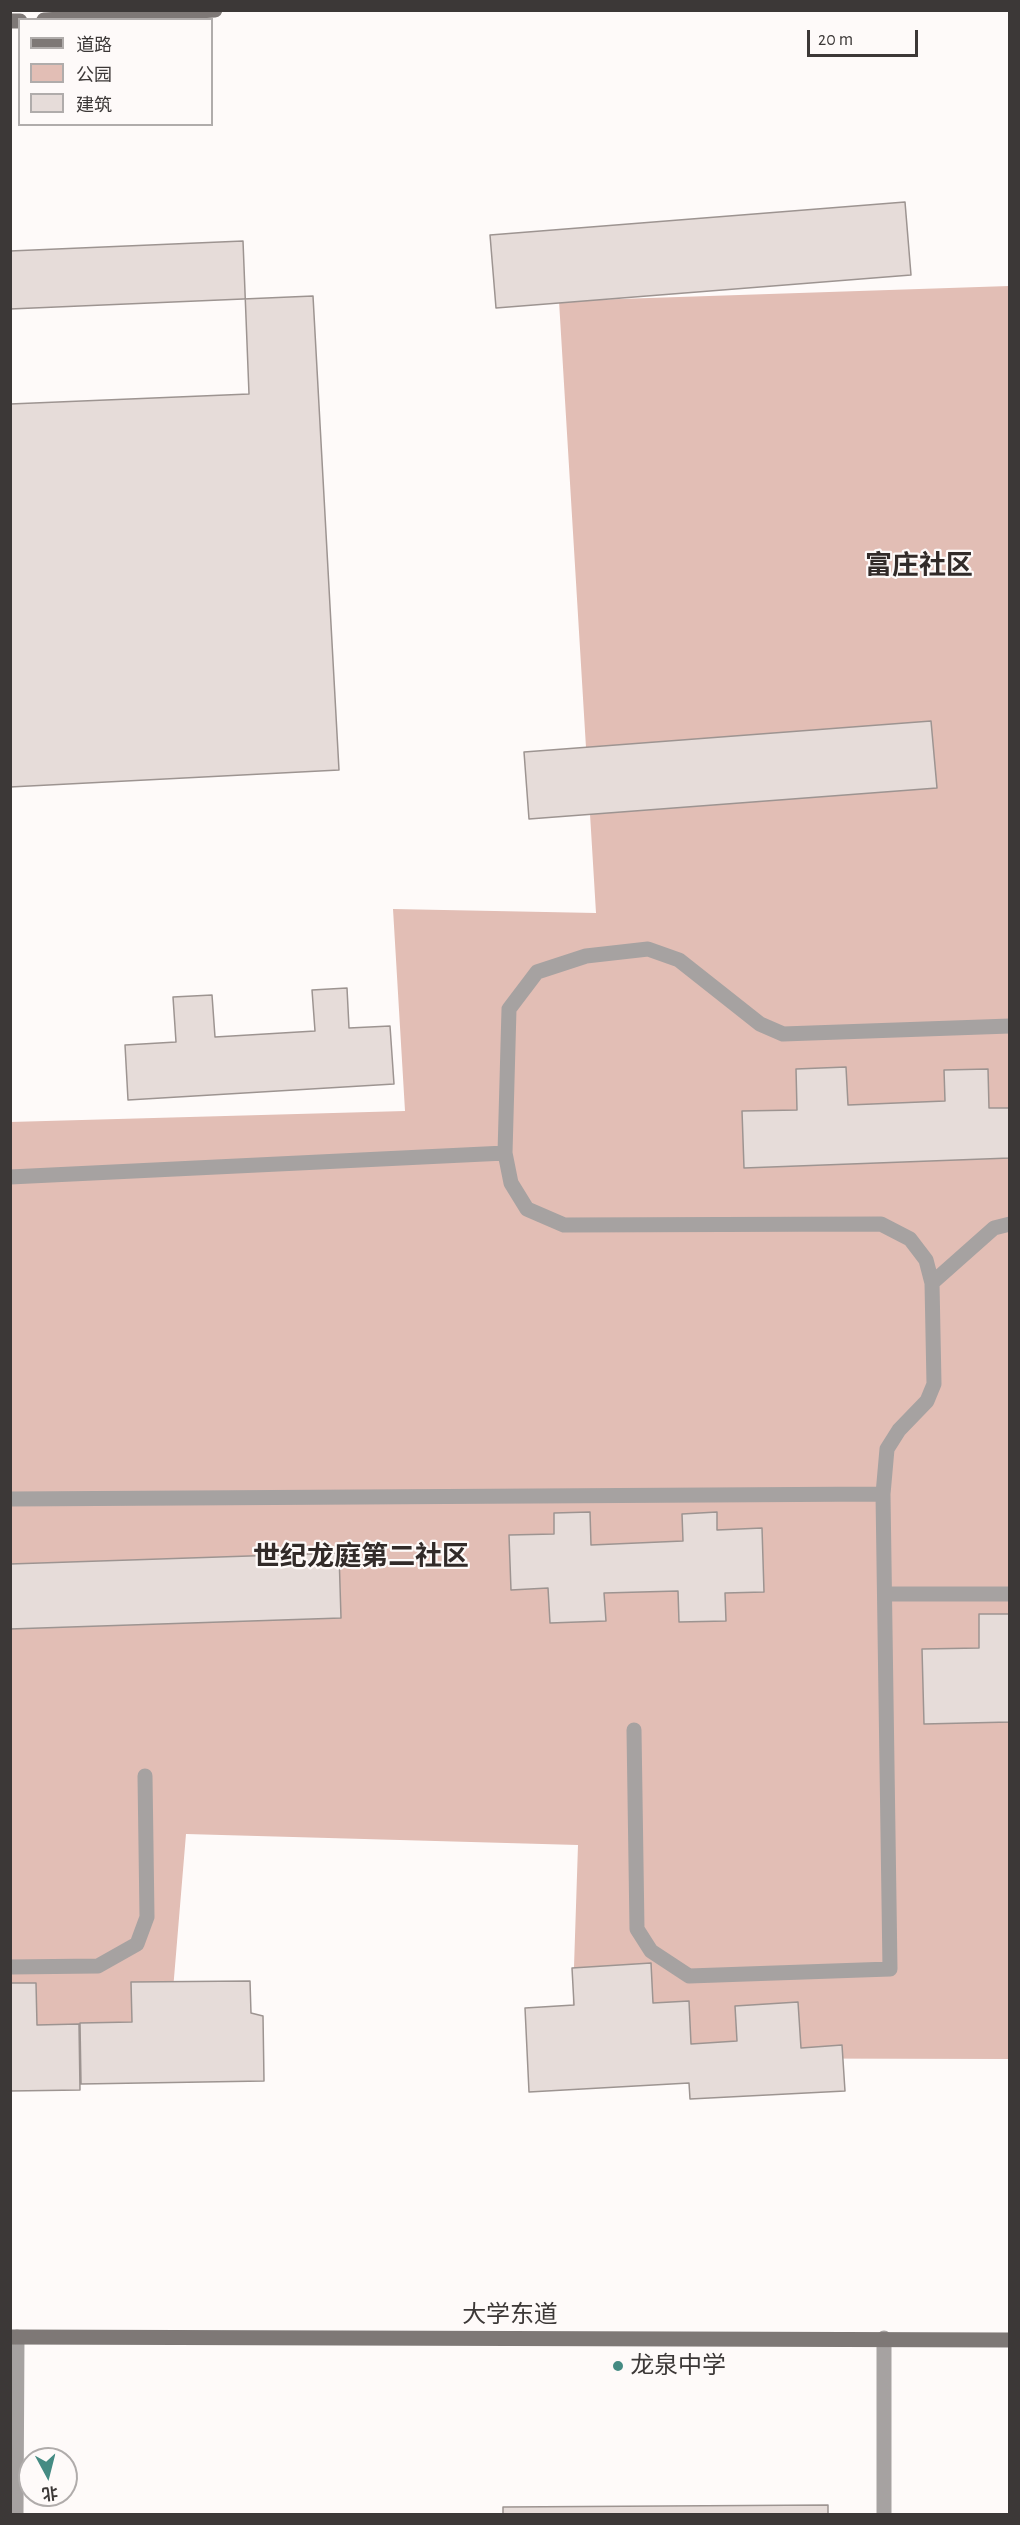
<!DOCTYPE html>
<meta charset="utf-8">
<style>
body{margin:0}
#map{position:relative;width:1020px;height:2525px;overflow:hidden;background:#fefaf9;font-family:"Alegreya Sans","Noto Sans SC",sans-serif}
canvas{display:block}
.frame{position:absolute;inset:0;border:12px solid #3c3837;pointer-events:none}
.legend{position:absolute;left:18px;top:18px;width:195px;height:108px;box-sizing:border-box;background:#fefaf9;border:2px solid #b0acab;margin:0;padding:8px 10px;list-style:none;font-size:18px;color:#3c3837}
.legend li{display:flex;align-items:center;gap:12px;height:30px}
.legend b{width:30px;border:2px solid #b0acab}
.north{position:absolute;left:18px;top:2447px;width:60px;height:60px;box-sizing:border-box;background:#fefaf9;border:2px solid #b0acab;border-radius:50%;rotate:173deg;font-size:16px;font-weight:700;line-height:24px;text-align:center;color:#3c3837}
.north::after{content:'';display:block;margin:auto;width:21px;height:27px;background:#458b83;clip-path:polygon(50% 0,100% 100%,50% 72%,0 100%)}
.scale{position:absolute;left:807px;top:30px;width:111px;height:27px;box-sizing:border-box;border:3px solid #3c3837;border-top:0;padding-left:8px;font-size:18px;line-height:21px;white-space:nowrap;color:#3c3837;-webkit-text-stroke:4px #fefaf9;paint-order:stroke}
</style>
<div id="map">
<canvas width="1020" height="2525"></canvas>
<div class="frame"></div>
<ul class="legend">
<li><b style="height:8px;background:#7e7876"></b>道路</li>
<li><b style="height:16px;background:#e2beb5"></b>公园</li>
<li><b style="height:16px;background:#e6dcd9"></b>建筑</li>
</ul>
<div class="north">北</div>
<div class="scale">20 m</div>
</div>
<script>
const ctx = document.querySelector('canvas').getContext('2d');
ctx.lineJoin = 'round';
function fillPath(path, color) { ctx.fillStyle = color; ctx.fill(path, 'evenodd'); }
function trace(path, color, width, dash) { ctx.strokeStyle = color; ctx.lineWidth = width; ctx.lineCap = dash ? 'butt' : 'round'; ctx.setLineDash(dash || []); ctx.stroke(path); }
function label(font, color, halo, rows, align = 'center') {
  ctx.font = font + ' "Alegreya Sans","Noto Sans SC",sans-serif'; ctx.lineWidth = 4.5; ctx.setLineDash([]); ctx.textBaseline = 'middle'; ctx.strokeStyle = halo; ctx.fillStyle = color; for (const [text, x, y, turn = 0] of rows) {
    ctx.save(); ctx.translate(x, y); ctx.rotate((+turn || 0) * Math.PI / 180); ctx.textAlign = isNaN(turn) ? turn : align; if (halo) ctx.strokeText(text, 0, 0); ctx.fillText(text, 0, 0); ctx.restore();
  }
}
fillPath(new Path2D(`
 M1009 286V2059L571 2058 578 1845 186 1834 167 2062 11 2050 10 1122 405 1111 393 909 596 913 559 301Z`), '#e2beb5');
const building = new Path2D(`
 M905 202 911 275 496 308 490 235Z
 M243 241 249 394 10 404V251Z
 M313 296 339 770 10 787V309Z
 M931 721 937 788 529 819 524 752Z
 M347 988 349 1028 390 1026 394 1084 128 1100 125 1045 176 1042 173 997 212 995 215 1037 315 1031 312 990Z
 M846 1067 848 1105 945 1101 944 1070 988 1069 989 1108H1010V1158L744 1168 742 1111 797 1110 796 1069Z
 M590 1512 591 1545 683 1541 682 1514 717 1512V1530L762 1528 764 1592 725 1593 726 1621 679 1622 678 1591 604 1593 606 1621 550 1623 548 1588 511 1590 509 1535 554 1534V1513Z
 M339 1553 341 1618 10 1629V1564Z
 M979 1614H1010V1722L924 1724 922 1649 979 1648Z
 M651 1963 653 2003 689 2001 691 2044 737 2041 735 2006 798 2002 801 2048 842 2045 845 2091 690 2099 689 2083 529 2092 525 2008 574 2005 572 1968Z
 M250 1981 251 2013 263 2016 264 2081 81 2084 80 2023 132 2022 131 1982Z
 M10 1983H36L37 2025 79 2024 80 2090 10 2091Z
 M828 2505V2514H503V2507Z`);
fillPath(building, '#e6dcd9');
trace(building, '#9d9491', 1.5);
trace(new Path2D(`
 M10 1177 505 1153
 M932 1283 994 1228 1010 1224
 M10 1499 883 1494
 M886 1594H1010
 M634 1730 637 1929 651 1951 689 1976 890 1969 883 1494 887 1449 899 1430 927 1401 934 1384 932 1283 926 1260 910 1239 881 1224 564 1225 527 1209 511 1183 505 1153 509 1009 537 972 586 956 648 949 679 960 760 1024 783 1034 1010 1026
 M10 1967 98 1966 137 1944 147 1917 145 1776`), '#a6a2a1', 15);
trace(new Path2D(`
 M16 2514 17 2337
 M884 2514V2338`), '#a6a2a1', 15);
trace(new Path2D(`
 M44 20 215 10
 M10 21H20
 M10 2337 1010 2340`), '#7e7876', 15);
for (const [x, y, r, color] of [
 [618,2366,6,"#458b83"]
]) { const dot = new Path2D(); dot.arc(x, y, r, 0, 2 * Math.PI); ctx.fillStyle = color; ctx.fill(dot); trace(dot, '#fefaf9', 2); }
label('24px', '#3c3837', '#fefaf9', [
 ["大学东道",510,2315]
]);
label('24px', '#3c3837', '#fefaf9', [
 ["龙泉中学",630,2366]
], 'left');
label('bold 27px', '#322b29', '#fefaf9', [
 ["富庄社区",919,566],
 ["世纪龙庭第二社区",361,1557]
]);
</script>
